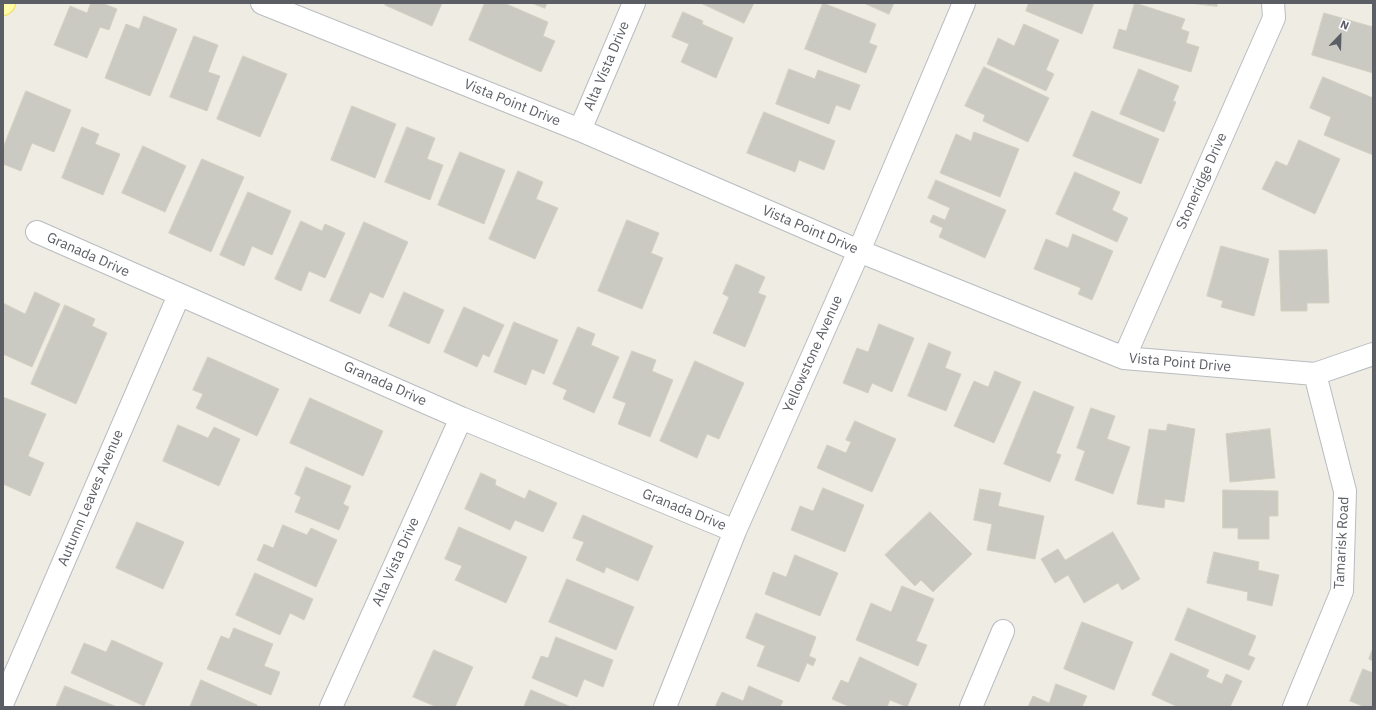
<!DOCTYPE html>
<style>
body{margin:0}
#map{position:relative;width:1376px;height:710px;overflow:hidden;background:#efede3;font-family:"IBM Plex Sans",sans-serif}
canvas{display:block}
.frame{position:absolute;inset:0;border:4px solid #5b5e64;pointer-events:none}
.north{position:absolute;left:1320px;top:16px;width:40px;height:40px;-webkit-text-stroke:3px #fff;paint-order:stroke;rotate:23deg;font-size:11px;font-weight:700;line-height:16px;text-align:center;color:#5b5e64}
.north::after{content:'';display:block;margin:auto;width:14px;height:18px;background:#5b5e64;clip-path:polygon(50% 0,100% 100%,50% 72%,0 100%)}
</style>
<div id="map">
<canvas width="1376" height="710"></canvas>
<div class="frame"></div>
<div class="north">N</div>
</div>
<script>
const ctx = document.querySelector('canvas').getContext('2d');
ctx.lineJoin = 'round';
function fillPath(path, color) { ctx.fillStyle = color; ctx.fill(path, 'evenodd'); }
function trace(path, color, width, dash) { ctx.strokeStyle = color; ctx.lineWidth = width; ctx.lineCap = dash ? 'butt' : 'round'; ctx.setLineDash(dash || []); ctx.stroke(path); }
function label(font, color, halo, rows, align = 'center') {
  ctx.font = font + ' "IBM Plex Sans",sans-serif'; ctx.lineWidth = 3; ctx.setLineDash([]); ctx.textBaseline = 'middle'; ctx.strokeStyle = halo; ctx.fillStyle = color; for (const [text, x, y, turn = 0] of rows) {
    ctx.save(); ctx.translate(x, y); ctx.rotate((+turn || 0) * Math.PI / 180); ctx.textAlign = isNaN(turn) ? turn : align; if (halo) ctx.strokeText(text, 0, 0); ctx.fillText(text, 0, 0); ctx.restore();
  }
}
const building = new Path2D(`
 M91 3H102L117 9 109 30 100 27 87 58 54 45 70 6 87 13Z
 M386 3H442L432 26 385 5Z
 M485 3H504L548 22 543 36 555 41 541 72 469 40Z
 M532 3H547L545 8Z
 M701 3H754L744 23Z
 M823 3 876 24 869 43 877 46 866 73 805 49Z
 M864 3H894L889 14Z
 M1029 3H1094L1082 34 1026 11Z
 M1135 3 1185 19 1181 29 1189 32 1186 43 1199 47 1191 72 1113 48 1119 29 1126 31Z
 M1190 3H1217V6Z
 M683 12 703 21 702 24 733 38 716 78 681 62 689 44 672 37Z
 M1324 13 1373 27V73L1312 55Z
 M144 16 177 29 150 96 105 78 126 24 139 29Z
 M1024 24 1059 40 1046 70 1054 74 1046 91 987 64 998 38 1014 46Z
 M194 36 218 45 208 72 220 76 207 111 170 97Z
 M243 56 287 74 260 137 217 119Z
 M984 67 1049 98 1028 142 983 121 985 115 965 106Z
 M789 69 815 79 818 70 860 85 850 110 836 105 829 124 776 104Z
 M1139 69 1179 86 1173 101 1176 102 1164 132 1120 114Z
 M1323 77 1373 98V155L1324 135 1331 117 1310 108Z
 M26 91 71 110 54 152 32 143 21 171 3 164V148Z
 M352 106 396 124 375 178 331 160Z
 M1092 111 1159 139 1141 184 1073 156Z
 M764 112 835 141 824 170 799 160 795 172 747 153Z
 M82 127 99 134 95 144 120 154 103 195 62 178Z
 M407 127 435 138 427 159 443 165 430 200 385 182Z
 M974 132 1019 149 1000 197 940 173 956 134 971 141Z
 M1299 140 1340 159 1315 214 1262 189 1276 161 1287 166Z
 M143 146 186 166 165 212 122 193Z
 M460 152 505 170 484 224 438 205Z
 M202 159 244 177 211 252 169 233Z
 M518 171 543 182 536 199 558 208 535 259 489 239Z
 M1075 172 1120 192 1112 210 1128 218 1117 242 1056 214Z
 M936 180 1006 210 985 258 939 237 943 228 930 222 933 215 945 220 950 208 928 198Z
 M248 192 291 211 272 255 252 246 244 266 220 255Z
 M627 220 659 233 651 253 663 258 642 309 598 291Z
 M301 221 322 231 325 224 345 233 325 278 309 271 301 291 275 279Z
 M364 222 408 242 383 298 370 292 360 314 330 301Z
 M1073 234 1113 251 1092 300 1078 294 1081 288 1034 269 1046 239 1068 248Z
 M1221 246 1269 259 1254 316 1221 307 1223 301 1207 296Z
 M1327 250 1329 303H1307V311H1281L1279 251Z
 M736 264 765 277 758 293 766 296 745 347 713 333 729 297 723 294Z
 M35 292 60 304 32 367 3 354V303L25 314Z
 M404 292 444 310 429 344 389 326Z
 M65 305 95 319 92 326 107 333 76 404 31 384Z
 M464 307 504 325 489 357 483 354 477 367 444 352Z
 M514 322 558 340 544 374 532 369 526 385 494 372Z
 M879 324 914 338 892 392 872 383 868 393 843 383 857 348 868 352Z
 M578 327 595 334 591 345 619 357 594 413 563 399 567 390 553 384Z
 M929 343 951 352 945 368 961 374 946 411 908 396Z
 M632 351 656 360 652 371 673 380 650 437 618 424 626 403 613 398Z
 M208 357 279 389 257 436 196 408 203 394 193 390Z
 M695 361 744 383 719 439 707 434 697 458 660 441Z
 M995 371 1021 382 994 443 954 426 974 381 988 387Z
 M1034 391 1074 407 1056 453 1061 455 1050 482 1004 464Z
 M3 397 46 414 28 456 44 463 30 496 3 484Z
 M310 398 383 431 363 476 290 443Z
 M1091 408 1115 416 1107 439 1130 447 1113 494 1075 480 1085 451 1077 448Z
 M855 421 896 439 872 492 817 468 827 445 846 453 851 442 846 440Z
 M1168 424 1195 429 1184 502 1165 499 1164 508 1137 504 1149 429 1166 431Z
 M178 425 208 438 214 427 240 439 219 486 163 461Z
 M1270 429 1275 478 1230 482 1226 434Z
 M306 467 351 486 343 504 349 507 339 530 295 512 301 497 295 494Z
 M481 473 496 480 495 485 525 499 529 490 557 503 543 532 515 520 510 530 465 509Z
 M823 488 864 505 845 552 791 530 800 506 813 511Z
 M980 489 1001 493 998 506 1044 516 1035 559 987 550 992 524 974 520Z
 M1223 490 1278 491V516H1269V539H1238V528H1223Z
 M930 512 972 554 933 592 921 580 915 586 885 555Z
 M583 515 653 546 638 581 606 567 604 573 576 560 584 542 573 538Z
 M137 522 184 542 163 589 116 568Z
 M283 525 307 535 311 528 337 540 316 587 257 560 264 544 273 548Z
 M459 527 527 557 506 603 455 580 462 566 445 559Z
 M1113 532 1140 579 1122 590 1118 583 1084 603 1068 575 1055 583 1041 559 1058 549 1065 560Z
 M1214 552 1259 562 1258 570 1279 575 1272 606 1247 600 1248 592 1207 583Z
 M795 555 838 573 820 616 765 594 773 572 786 577Z
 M255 573 313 599 304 620 290 613 280 635 236 615Z
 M567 579 634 607 616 650 549 622Z
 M902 586 934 599 916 641 927 645 918 666 856 640 871 603 891 612Z
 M1188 608 1256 636 1248 655 1255 658 1249 670 1175 640Z
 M756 613 816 637 809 656 816 659 813 666 807 663 799 682 757 666 765 646 746 638Z
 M1082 622 1133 642 1114 690 1064 669Z
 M234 628 273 644 264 666 280 672 271 695 207 669 221 636 229 639Z
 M556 637 613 660 603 687 584 679 577 697 532 678 541 656 548 658Z
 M112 640 163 663 144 706 71 673 84 643 106 652Z
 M1373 648V661L1369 659Z
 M434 650 473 667 455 707H437L413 697Z
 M1171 653 1209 670 1206 677 1222 684 1226 674 1242 681 1230 707H1178L1152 695Z
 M860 657 917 684 907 707 890 700 887 707H850L832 699 841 680 848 683Z
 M1363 669 1373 673V707H1365L1350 701Z
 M201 680 257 705V707H190Z
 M1056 684 1087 696 1082 707H1028L1033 696 1049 703Z
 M65 686 117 707H56Z
 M749 686 783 701 780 707H715L722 692 743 701Z
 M531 690 571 707H524Z`);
fillPath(building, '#cbcac2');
trace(building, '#d3d0c1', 1);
const minor = new Path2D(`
 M262 3 580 130 859 251 1124 358 1315 374 1373 354
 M580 130 634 3
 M37 232 461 418 735 531
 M1124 358 1274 18 1273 3
 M3 702 179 295
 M331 707 461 418
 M665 707 735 531 859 251 964 3
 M971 707 1003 631
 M1294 707 1342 591 1345 491 1315 374`);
const major = new Path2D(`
 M3 4 4 3`);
trace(minor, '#b8bbc0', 24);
trace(major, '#f5da56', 24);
trace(minor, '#fff', 22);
trace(major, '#fffba8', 22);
label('14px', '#5b5e64', '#fff', [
 ["Alta Vista Drive",607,66,-67],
 ["Vista Point Drive",512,103,22],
 ["Stoneridge Drive",1202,181,-66],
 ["Vista Point Drive",810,230,23],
 ["Granada Drive",88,255,24],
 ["Yellowstone Avenue",813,354,-66],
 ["Vista Point Drive",1180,363,5],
 ["Granada Drive",385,384,24],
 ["Autumn Leaves Avenue",91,498,-67],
 ["Granada Drive",684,510,22],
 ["Tamarisk Road",1342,543,-87],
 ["Alta Vista Drive",396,562,-66]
]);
</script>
